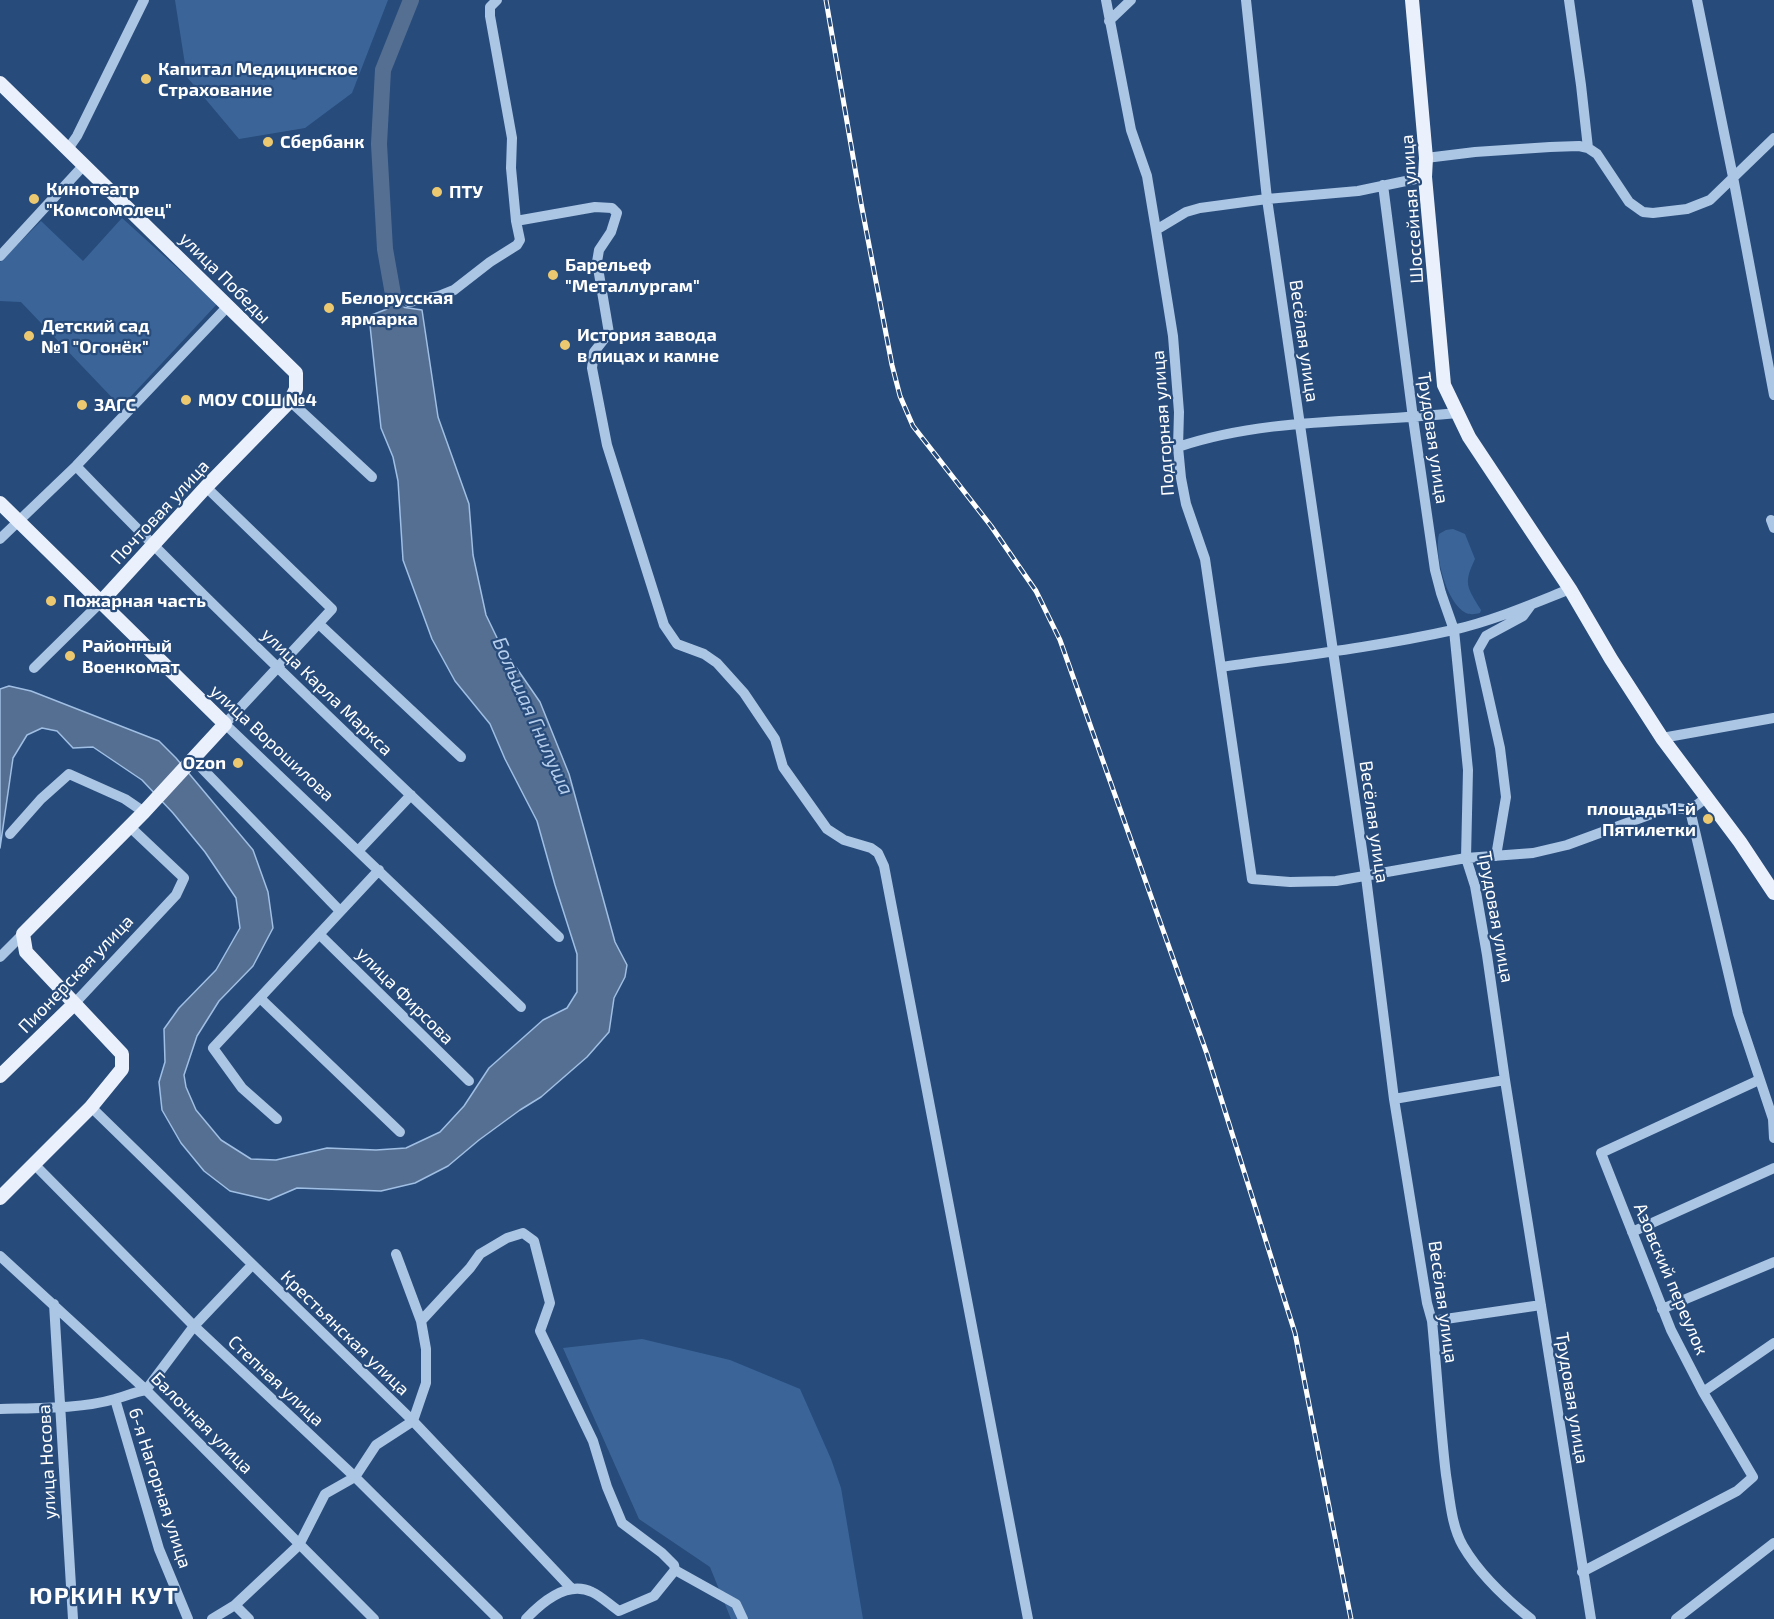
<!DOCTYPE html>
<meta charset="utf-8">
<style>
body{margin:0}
canvas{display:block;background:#274b7b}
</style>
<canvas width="1774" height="1619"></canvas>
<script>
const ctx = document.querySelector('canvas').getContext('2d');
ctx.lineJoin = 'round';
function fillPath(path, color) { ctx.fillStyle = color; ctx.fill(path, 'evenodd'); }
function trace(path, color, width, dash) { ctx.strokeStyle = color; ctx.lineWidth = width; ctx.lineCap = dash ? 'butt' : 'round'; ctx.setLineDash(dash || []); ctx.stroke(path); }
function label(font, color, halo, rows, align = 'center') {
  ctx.font = font + ' "Exo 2",sans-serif'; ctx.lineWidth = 4.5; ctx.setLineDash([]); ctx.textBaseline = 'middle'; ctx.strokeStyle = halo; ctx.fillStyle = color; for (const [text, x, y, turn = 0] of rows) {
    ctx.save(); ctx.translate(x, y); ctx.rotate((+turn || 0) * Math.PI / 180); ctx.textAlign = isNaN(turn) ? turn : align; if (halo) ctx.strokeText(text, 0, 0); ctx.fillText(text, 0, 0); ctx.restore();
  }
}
fillPath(new Path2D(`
 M175 0H388L352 93 305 128 239 139 187 77Z
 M122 218 217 304 121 407 21 302 0 301V262L41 221 83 261Z
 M1453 529 1465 534 1475 559C1463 584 1467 587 1481 610L1480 613C1475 614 1471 615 1466 613 1446 603 1434 554 1439 534L1446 530Z
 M642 1339 730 1360 800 1389 831 1459 841 1488 863 1619H731L710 1567 639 1519 563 1348Z`), '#3b6598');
const water = new Path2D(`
 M395 306 422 310 438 417 469 504 473 555 486 615 500 644 540 702 569 774 615 942 627 965 625 977 614 998 609 1032 587 1057 541 1097 520 1110 479 1140 448 1166 415 1183 381 1191 297 1188 269 1200 230 1191 204 1171 181 1143 162 1110 159 1082 165 1062 164 1029 179 1008 216 970 240 928 236 898 205 852 173 813 142 780 93 747 73 748 57 731 42 728 27 735 13 758 0 848V689L9 686 31 691 159 741 176 758 253 850 268 892 273 928 253 966 219 1001 197 1036 184 1075 186 1087 196 1110 221 1140 251 1159 276 1160 327 1148 376 1150 406 1148 440 1132 464 1106 489 1068 543 1020 567 1008 577 992V954L555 885 537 821 505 759 490 724 455 681 432 639 403 560 398 481 393 457 381 428 369 316Z`);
fillPath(water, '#556f92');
trace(water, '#a0bfe4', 1.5);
trace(new Path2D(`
 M399 328 385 249 379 144 383 70 411 0`), '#556f92', 16);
trace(new Path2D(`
 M1106 0 1131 130 1147 176 1156 230 1173 336 1179 412 1178 447 1181 478 1186 504 1205 559 1252 879 1290 882 1336 881 1466 858 1533 853 1567 845 1665 809 1677 808 1690 810 1706 798
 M1246 0 1267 199 1366 877 1394 1099 1427 1303 1432 1321C1437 1372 1440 1424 1446 1475 1450 1499 1451 1525 1463 1546 1480 1575 1506 1599 1531 1619
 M1569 0 1581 85 1588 148
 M1697 0 1733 177 1774 395
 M1109 21 1131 0
 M68 149 77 136 144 0
 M1426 158 1475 152 1550 147 1579 146 1588 148 1597 154 1629 202 1643 212 1653 213 1687 209 1710 200 1774 138
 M1383 185 1413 418 1435 570 1441 593 1454 630 1468 770 1466 858 1475 886 1487 955 1505 1080 1591 1619
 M516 221 595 207 612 208 617 213 611 232 599 250 597 262 609 333 594 352 592 368 607 445 664 625 677 644 704 654 717 663 744 693 775 739 783 767 827 829 844 840 871 848 878 853 884 866 1028 1619
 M1156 230 1186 212 1200 208 1267 199 1358 191 1425 177
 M0 256 84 165
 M409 302 439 296 454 290 490 262 517 245 520 240 516 221 511 168 512 138 490 16V7L497 0
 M290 401 372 477
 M1178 447C1267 417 1364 423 1457 413
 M76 466C232 628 397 781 559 937
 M206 487 332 609 225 724 521 1007
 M1771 520 1774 528
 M0 539 76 466 228 306
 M319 624 461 757
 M1221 667C1298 656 1377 647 1453 630 1493 621 1532 604 1570 589
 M34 668 100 603
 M1662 738 1774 718
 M193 759 340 911
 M1690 810 1738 1014 1773 1119 1774 1138
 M10 834 41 799 69 774 125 799 144 812
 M359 850 411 795
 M1496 856 1506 797 1500 748 1478 650 1486 636 1523 616 1531 605
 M319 934 469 1081
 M0 957 23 934
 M260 998 400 1132
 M73 1005 176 895 184 878 129 826
 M1394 1099 1505 1080
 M91 1107 413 1421 571 1588
 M277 1119 242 1088 213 1048 379 870
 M34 1164 194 1326 355 1477 498 1619
 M1632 1232 1774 1168
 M0 1256 146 1390 374 1619
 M54 1304 73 1619
 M1662 1309 1774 1262
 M421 1321 470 1268 480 1254 507 1238 523 1233 534 1241 550 1303 540 1331 593 1441 607 1487 622 1523 662 1553 674 1565 675 1570
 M1432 1321 1541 1305
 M1703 1392 1774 1343
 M115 1399 159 1549 188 1619
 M0 1409C36 1408 81 1409 115 1399 126 1396 135 1392 146 1390L194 1326 252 1265
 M675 1570 736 1604 743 1619
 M1582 1572 1737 1491 1753 1477 1703 1392 1671 1330 1601 1153 1759 1080
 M235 1605 249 1619
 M212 1619 235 1605 299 1545 325 1494 355 1477 376 1445 413 1421 426 1383V1349L421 1321 396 1254
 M526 1619C542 1602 567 1580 592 1592 601 1596 610 1605 619 1611L654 1596 675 1570
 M1676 1619 1774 1543`), '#abc5e4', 10);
trace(new Path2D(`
 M1412 0 1426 158 1425 177 1444 385 1469 437 1570 589 1611 659 1662 738 1740 842 1774 893
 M0 83 296 373V389L290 401 206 487 100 603
 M0 503 225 724 144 812 23 934 26 952 122 1054V1069L91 1107 0 1198
 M0 1076 73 1005`), '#ebf1fc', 14);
const rail = new Path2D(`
 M826 0 861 203 892 365 900 396 913 426 991 526 1036 591 1060 640 1207 1054 1295 1333 1351 1619`);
trace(rail, '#fff', 5);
trace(rail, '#274b7b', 3, [9]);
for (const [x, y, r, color] of [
 [146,79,6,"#ecc971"],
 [268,142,6,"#ecc971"],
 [437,192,6,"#ecc971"],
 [34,199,6,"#ecc971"],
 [553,275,6,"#ecc971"],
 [329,308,6,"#ecc971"],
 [29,336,6,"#ecc971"],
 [565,345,6,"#ecc971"],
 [186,400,6,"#ecc971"],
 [82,405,6,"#ecc971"],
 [51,601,6,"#ecc971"],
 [70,656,6,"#ecc971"],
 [238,763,6,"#ecc971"],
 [1708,819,6,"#ecc971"]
]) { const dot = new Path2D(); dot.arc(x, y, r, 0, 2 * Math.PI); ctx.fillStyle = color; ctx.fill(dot); trace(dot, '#274b7b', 2); }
label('bold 18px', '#fff', '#274b7b', [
 ["Капитал Медицинское",158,69],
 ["Страхование",158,90],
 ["Сбербанк",280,142],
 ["Кинотеатр",46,189],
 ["\"Комсомолец\"",46,210],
 ["ПТУ",449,192],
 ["Барельеф",565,265],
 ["\"Металлургам\"",565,286],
 ["Белорусская",341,298],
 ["ярмарка",341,319],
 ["Детский сад",41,326],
 ["№1 \"Огонёк\"",41,347],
 ["История завода",577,335],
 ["в лицах и камне",577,356],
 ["МОУ СОШ №4",198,400],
 ["ЗАГС",94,405],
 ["Пожарная часть",63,601],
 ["Районный",82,646],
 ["Военкомат",82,667],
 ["Ozon",226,763,"right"],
 ["площадь 1-й",1696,809,"right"],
 ["Пятилетки",1696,830,"right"]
], 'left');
label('18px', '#fff', '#274b7b', [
 ["Шоссейная улица",1412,209,-94],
 ["улица Победы",225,278,45],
 ["Весёлая улица",1304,341,82],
 ["Подгорная улица",1163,423,-94],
 ["Трудовая улица",1433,438,82],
 ["Почтовая улица",160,512,-47],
 ["улица Карла Маркса",327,692,44],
 ["улица Ворошилова",272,743,43],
 ["Весёлая улица",1374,822,82],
 ["Трудовая улица",1496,917,80],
 ["Пионерская улица",76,974,-46],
 ["улица Фирсова",405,996,45],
 ["Азовский переулок",1671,1279,67],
 ["Весёлая улица",1443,1302,82],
 ["Крестьянская улица",345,1333,44],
 ["Степная улица",276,1381,43],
 ["Трудовая улица",1572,1398,81],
 ["Балочная улица",202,1423,45],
 ["улица Носова",47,1462,-93],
 ["6-я Нагорная улица",160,1488,72]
]);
label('italic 20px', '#b6ceec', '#274b7b', [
 ["Большая Гнилуша",533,716,66]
]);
ctx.letterSpacing = '1.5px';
label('bold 24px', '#fff', '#274b7b', [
 ["ЮРКИН КУТ",104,1596]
]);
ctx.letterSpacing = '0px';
</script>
